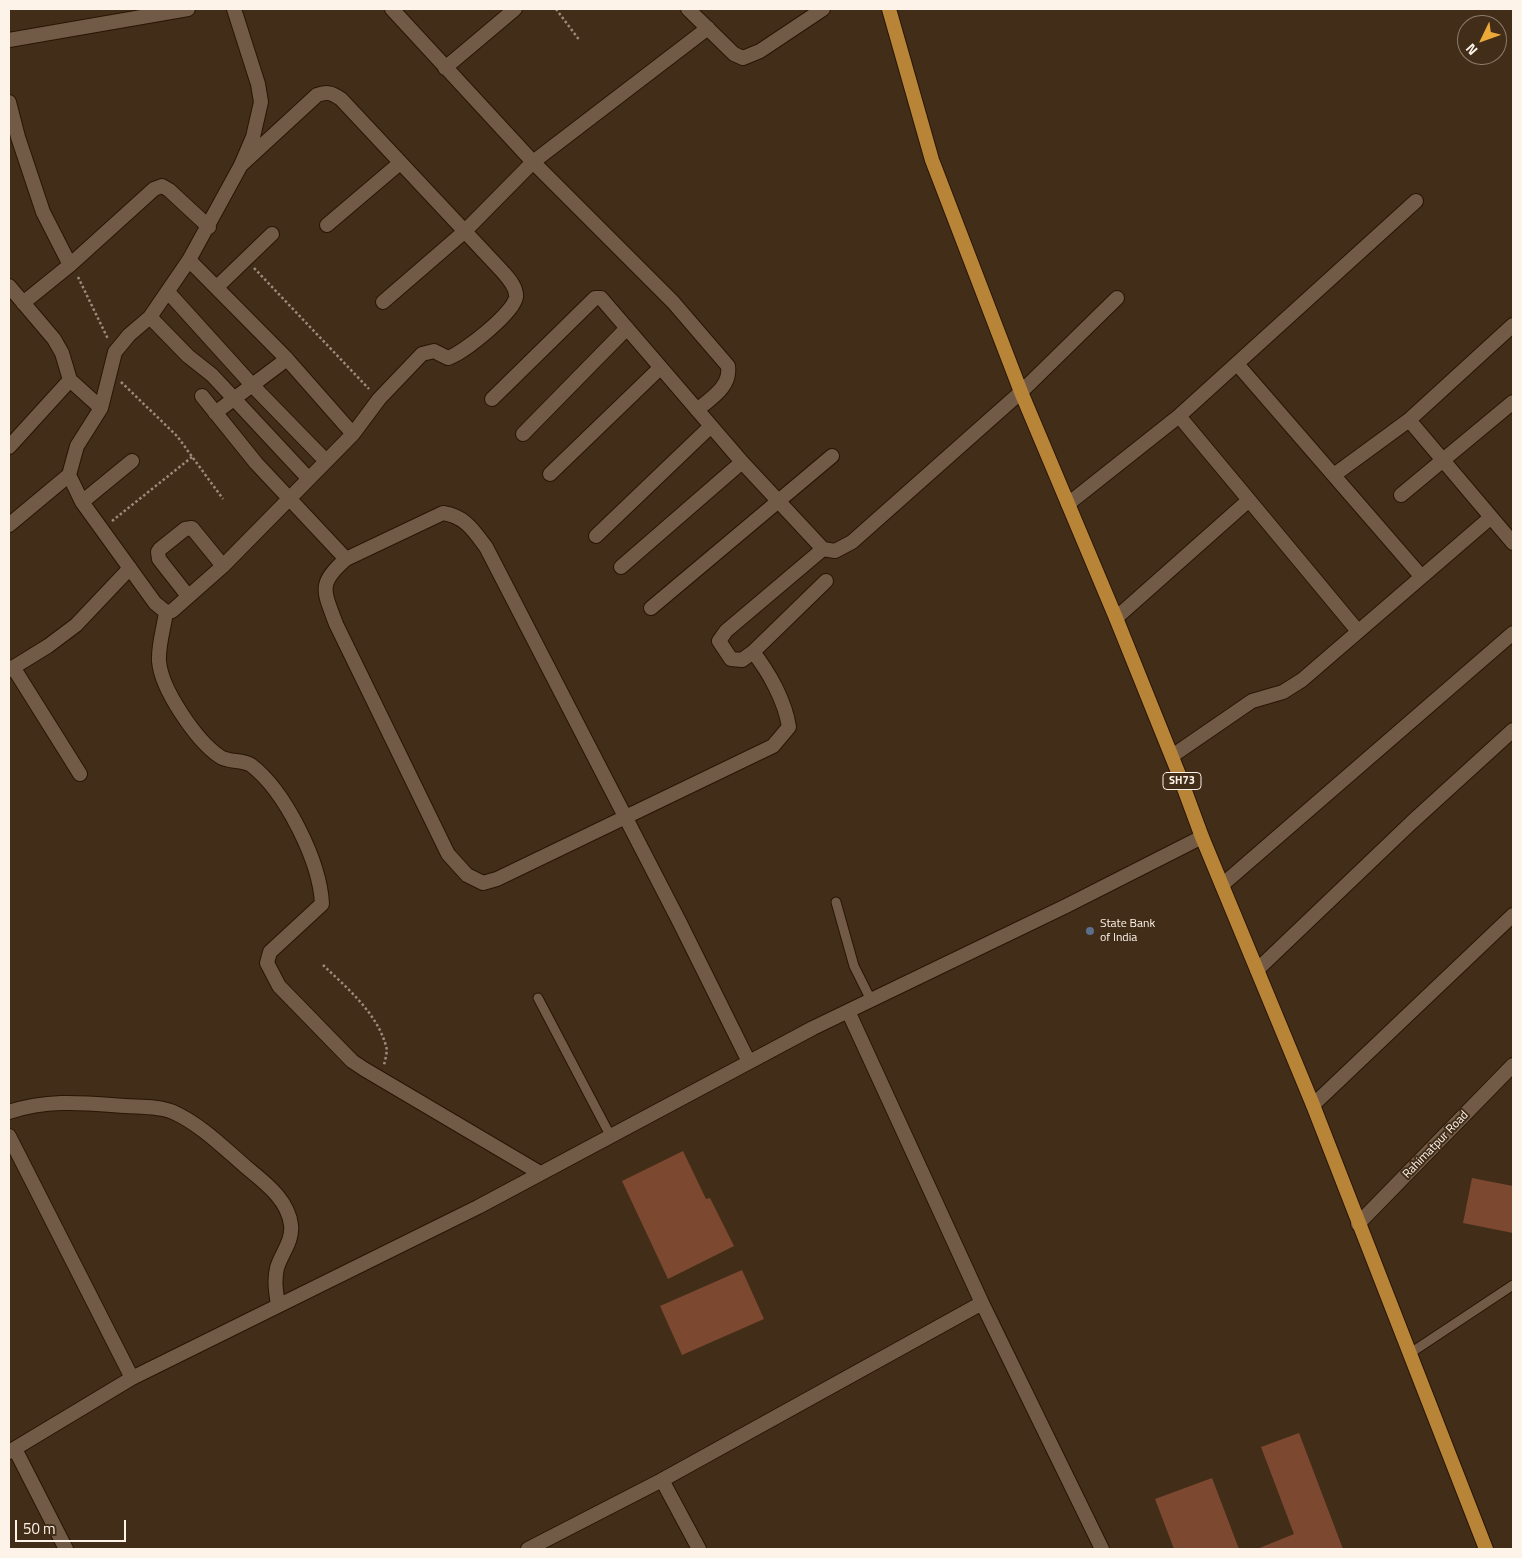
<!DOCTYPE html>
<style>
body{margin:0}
#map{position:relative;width:1522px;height:1558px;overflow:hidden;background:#422d19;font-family:"Titillium Web",sans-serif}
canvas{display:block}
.frame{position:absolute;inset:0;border:10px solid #fef3e9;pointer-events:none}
.north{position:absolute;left:1457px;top:15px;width:50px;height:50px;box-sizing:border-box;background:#422d19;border:1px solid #8d7c6c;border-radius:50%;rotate:228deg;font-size:14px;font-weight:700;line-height:20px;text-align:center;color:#fef3e9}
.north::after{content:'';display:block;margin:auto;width:18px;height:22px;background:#eba939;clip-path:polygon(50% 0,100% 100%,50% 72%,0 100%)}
.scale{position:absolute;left:15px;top:1520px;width:111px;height:22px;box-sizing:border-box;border:2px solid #fef3e9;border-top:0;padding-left:6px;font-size:15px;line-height:18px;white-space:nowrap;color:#fef3e9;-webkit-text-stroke:4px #422d19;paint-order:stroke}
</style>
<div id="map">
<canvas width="1522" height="1558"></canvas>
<div class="frame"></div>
<div class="north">N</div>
<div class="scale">50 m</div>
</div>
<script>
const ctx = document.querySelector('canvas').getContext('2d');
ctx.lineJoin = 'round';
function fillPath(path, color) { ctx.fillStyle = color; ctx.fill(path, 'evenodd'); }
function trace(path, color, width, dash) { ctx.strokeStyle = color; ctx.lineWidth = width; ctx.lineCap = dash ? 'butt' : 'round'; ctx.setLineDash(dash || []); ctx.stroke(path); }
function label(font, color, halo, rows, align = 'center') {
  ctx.font = font + ' "Titillium Web",sans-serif'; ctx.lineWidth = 4; ctx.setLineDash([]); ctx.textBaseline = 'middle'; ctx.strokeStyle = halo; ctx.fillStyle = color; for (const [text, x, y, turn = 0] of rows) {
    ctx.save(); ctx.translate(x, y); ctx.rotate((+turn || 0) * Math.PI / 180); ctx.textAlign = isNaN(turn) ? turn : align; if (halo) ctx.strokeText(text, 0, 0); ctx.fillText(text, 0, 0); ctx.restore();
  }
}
fillPath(new Path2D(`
 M683 1151 706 1199 710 1198 734 1246 668 1279 622 1181Z
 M1472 1178 1513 1186V1233L1463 1223Z
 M742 1270 764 1319 682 1355 660 1306Z
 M1299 1433 1343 1549H1257L1294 1534 1261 1447Z
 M1212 1478 1239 1549H1174L1155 1499Z`), '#7c482f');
const service = new Path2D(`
 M836 902 854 966 871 1000
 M538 998 610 1135
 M1409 1354 1513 1285`);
const minor = new Path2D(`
 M234 9 258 84 261 102 253 137 241 165 189 260 150 317 129 335 115 352 101 408 77 446 69 475 82 502 155 603 166 612 172 611 223 566 353 434 379 399 422 354 434 351 448 358C463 353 514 313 516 297 517 287 508 278 502 271L341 99C332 93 327 91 317 95L241 165
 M392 9 533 162 673 302 728 366C731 387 711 398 697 410
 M688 9 734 54 743 58 760 51 823 9
 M445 68 515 9
 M9 102 18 137 43 212 70 265
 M327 225 400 163
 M189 260 287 359
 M9 286 54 339 62 353 70 380
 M217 287 272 234
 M168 292 253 386 326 461
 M383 302 464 232 533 162 708 28
 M23 303 70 265 154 189 162 186 169 190 209 227
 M150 317 188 356 212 375 308 478
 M1238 365 1421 576
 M202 396 256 463 346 559C317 584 324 591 336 624L448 854 467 875 483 883 497 879 773 746 789 727C785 701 769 672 753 652L826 581
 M492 399 595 298H601L742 462 823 549
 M215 413 287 359 353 434
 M1179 416 1249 500
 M1409 420 1513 325
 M523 434 627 328
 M9 447 70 380 101 408
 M550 474 660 368
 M1334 475 1409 420 1513 543
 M1401 495 1513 402
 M82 502 132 461
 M1068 504 1179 416 1416 201
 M9 525 69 475
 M596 536 711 426
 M346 559 443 513C465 516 474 531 486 547L679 921 749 1062
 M621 567 742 462
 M188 596 159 559 158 552 160 549 185 529 192 528 223 566
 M651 608 832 456
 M166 612C164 627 158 646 159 661 161 689 196 740 219 756 228 763 242 759 251 765 285 791 320 861 322 904L270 952 267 963 279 986 352 1061 364 1069 540 1173
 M1116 618 1249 500 1357 630
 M753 652 742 660 731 659 719 641 726 631 823 549 835 551 852 542 1021 392 1117 298
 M13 667 80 774
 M9 670 48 646 76 625 130 568
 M1172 756 1252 701 1283 692 1302 680 1490 518
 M1222 885 1513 633
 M1257 970 1412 822 1513 730
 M848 1011 982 1303 1102 1549
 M1313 1105 1513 915
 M9 1112C49 1099 83 1103 125 1106 140 1107 159 1106 173 1112 200 1124 224 1148 246 1167 264 1182 288 1199 291 1225 293 1241 281 1254 277 1268 274 1281 276 1292 278 1305
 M9 1136 132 1378
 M1358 1224 1513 1065
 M15 1449 66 1549
 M9 1452 132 1378 478 1207 813 1028 1066 906 1202 837
 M662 1480 699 1549
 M528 1549 662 1480 982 1303`);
const tertiary = new Path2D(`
 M9 40 188 9`);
const primary = new Path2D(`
 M889 9 932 160 1021 392 1116 618 1178 772 1202 837 1313 1105 1486 1549`);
trace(service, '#281503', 11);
trace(minor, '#281503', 16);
trace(tertiary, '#281503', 16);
trace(primary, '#281503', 16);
trace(new Path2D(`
 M556 9 580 41
 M254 268 369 389
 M78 277 108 339
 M121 382 177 436 223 499
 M112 521 192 457
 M323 965C347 988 377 1013 386 1046 388 1051 385 1060 384 1065`), '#9c8c7d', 2.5, [2.5, 2.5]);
trace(service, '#725b46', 9);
trace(minor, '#725b46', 14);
trace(tertiary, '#725b46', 14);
trace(primary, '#b88437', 14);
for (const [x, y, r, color] of [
 [1090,931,5,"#5c6f8a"]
]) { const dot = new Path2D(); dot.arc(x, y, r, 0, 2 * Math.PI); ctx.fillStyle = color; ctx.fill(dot); trace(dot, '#422d19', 2); }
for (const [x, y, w] of [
 [1182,781,38]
]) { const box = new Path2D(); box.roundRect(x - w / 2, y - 8.5, w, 17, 4); ctx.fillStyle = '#422d19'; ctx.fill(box); trace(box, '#fef3e9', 1); }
label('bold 11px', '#fef3e9', null, [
 ["SH73",1182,781]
]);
label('12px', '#fef3e9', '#422d19', [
 ["State Bank",1100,924],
 ["of India",1100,938]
], 'left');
label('12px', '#fef3e9', '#422d19', [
 ["Rahimatpur Road",1436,1145,-46]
]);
</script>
